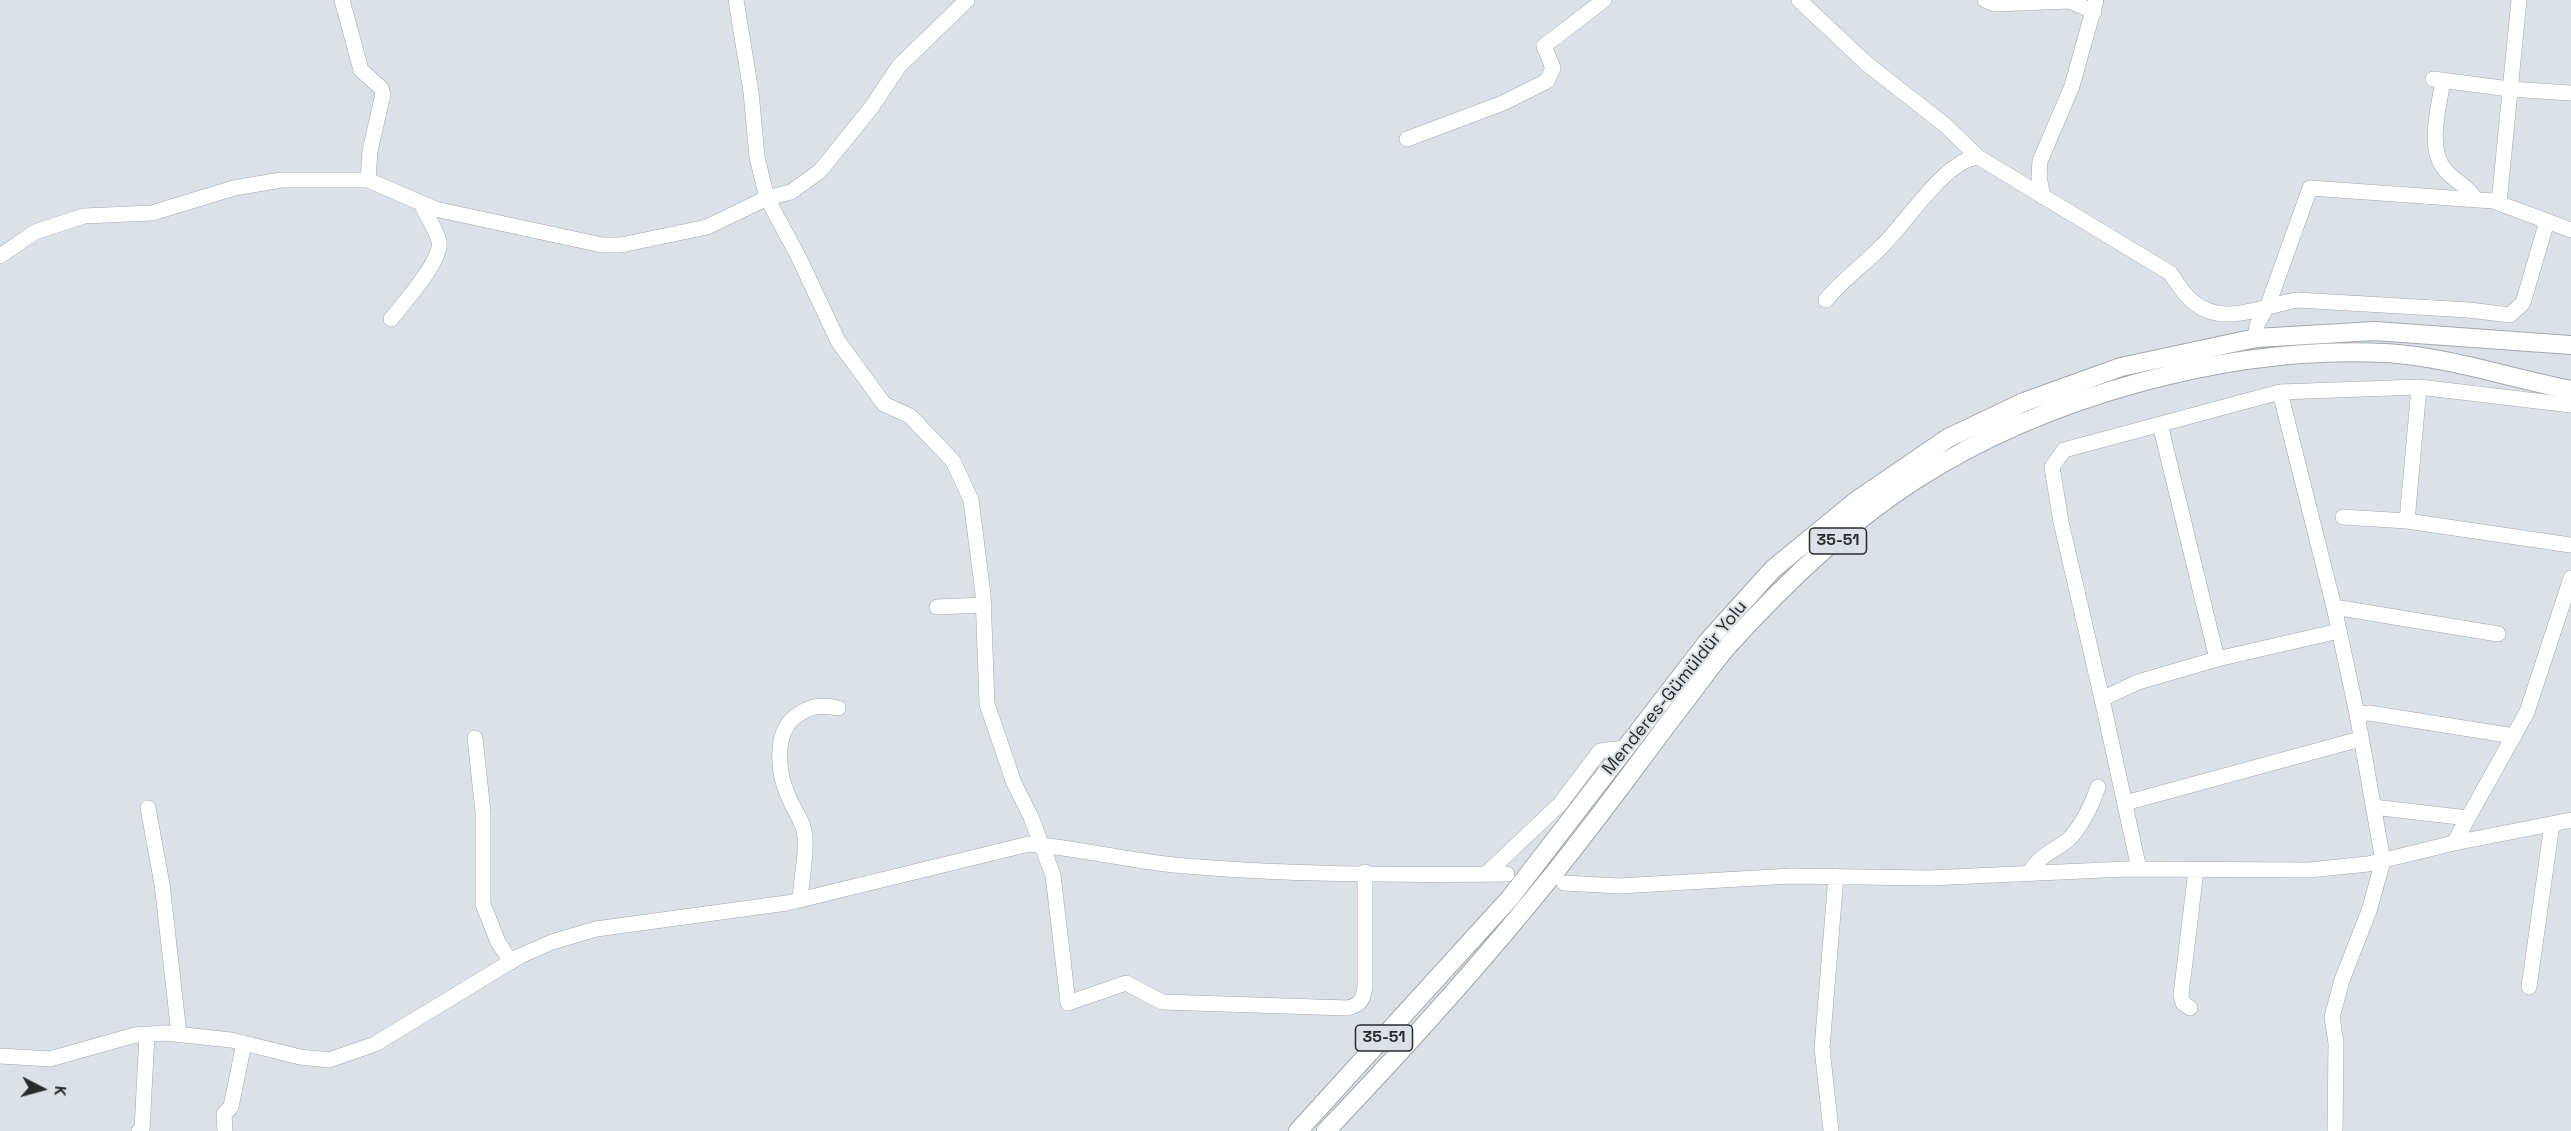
<!DOCTYPE html>
<meta charset="utf-8">
<style>
body{margin:0}
#map{position:relative;width:2571px;height:1131px;overflow:hidden;background:#dbe1e6;font-family:"Space Grotesk",sans-serif}
canvas{display:block}
.north{position:absolute;left:12px;top:1059px;width:60px;height:60px;-webkit-text-stroke:4px #dbe1e6;paint-order:stroke;rotate:96deg;font-size:16px;font-weight:700;line-height:24px;text-align:center;color:#282a2c}
.north::after{content:'';display:block;margin:auto;width:21px;height:27px;background:#282a2c;clip-path:polygon(50% 0,100% 100%,50% 72%,0 100%)}
</style>
<div id="map">
<canvas width="2571" height="1131"></canvas>
<div class="north">K</div>
</div>
<script>
const ctx = document.querySelector('canvas').getContext('2d');
ctx.lineJoin = 'round';
function trace(path, color, width, dash) { ctx.strokeStyle = color; ctx.lineWidth = width; ctx.lineCap = dash ? 'butt' : 'round'; ctx.setLineDash(dash || []); ctx.stroke(path); }
function label(font, color, halo, rows, align = 'center') {
  ctx.font = font + ' "Space Grotesk",sans-serif'; ctx.lineWidth = 4.5; ctx.setLineDash([]); ctx.textBaseline = 'middle'; ctx.strokeStyle = halo; ctx.fillStyle = color; for (const [text, x, y, turn = 0] of rows) {
    ctx.save(); ctx.translate(x, y); ctx.rotate((+turn || 0) * Math.PI / 180); ctx.textAlign = isNaN(turn) ? turn : align; if (halo) ctx.strokeText(text, 0, 0); ctx.fillText(text, 0, 0); ctx.restore();
  }
}
const minor = new Path2D(`
 M342 0 361 70 381 88 383 94 370 151 368 180
 M967 0 899 66 871 108 820 171 791 192 767 198 799 258 838 341 884 404 910 416 953 461 971 500 983 594 987 704 1014 783 1031 817 1053 875 1068 1003 1126 983 1162 1002 1347 1008C1361 1005 1363 1000 1365 986V872
 M1799 0 1867 64 1945 125 1978 157
 M1985 0 1995 4 2070 1 2094 12
 M2433 79 2509 89 2571 93
 M2443 80C2439 108 2426 149 2446 171 2456 182 2469 187 2476 200
 M1407 139 1503 103 1547 81 1553 68 1544 46 1604 0
 M2043 197 2039 177 2040 161 2072 86 2096 0
 M2499 203 2519 0
 M0 256 35 232 84 216 152 213 234 188 281 180H368L435 209 602 245H621L707 227 767 198 757 157 751 92 736 0
 M1826 300C1843 279 1864 265 1882 246 1906 223 1945 160 1978 157L2170 273C2176 281 2182 292 2190 299 2221 329 2261 306 2297 300L2469 310 2510 315 2523 303 2547 221
 M391 319C403 304 443 260 439 241 436 229 426 215 421 203
 M2256 338 2257 325 2268 305 2310 188 2493 201 2571 230
 M2280 392 2334 607 2357 714 2383 861 2369 911 2342 980 2332 1017 2336 1043 2335 1131
 M2160 424 2217 659
 M2343 517 2407 521 2571 545
 M2407 521 2419 387
 M937 607 984 605
 M2334 607 2498 634
 M2102 699 2061 522 2052 467 2064 450 2280 392 2419 387 2571 405
 M2357 714 2369 713 2514 736
 M475 738 483 812V904L498 942 511 962
 M2125 803 2360 739
 M2373 807 2468 818
 M148 808 162 884 179 1034
 M2454 843 2527 712 2571 578
 M2139 869 2102 699 2138 682 2217 659 2339 631
 M2030 872C2040 854 2056 851 2070 838 2083 824 2092 804 2098 787
 M1486 874 1560 804 1600 751 1625 748
 M1564 883 1619 886 1791 876 1929 878 2126 869 2309 870 2368 864 2454 843 2571 820
 M800 900C801 880 809 845 803 827 800 817 793 808 789 798 778 775 773 734 795 717 809 706 821 704 838 708
 M2529 987 2552 824
 M2190 1008 2183 1003 2181 995 2196 870
 M0 1056 50 1059 135 1035 165 1033 231 1040 300 1057 329 1060 375 1044 520 956 552 942 596 929 787 903 1029 844C1078 848 1125 860 1174 865 1284 875 1396 875 1507 874
 M139 1131 142 1130 147 1034
 M225 1131 224 1114 231 1107 244 1043
 M1831 1131 1822 1048 1836 876`);
const major = new Path2D(`
 M1298 1131 1510 898 1708 641 1773 569 1856 501 1948 438 2024 402 2121 367 2256 338 2375 331 2571 345
 M1326 1131C1406 1047 1483 962 1555 872 1598 819 1638 763 1679 709 1695 689 1710 667 1727 647 1782 586 1845 525 1915 480 2045 396 2231 345 2386 353 2449 357 2510 378 2571 390`);
trace(minor, '#a3a8ad', 16);
trace(major, '#a3a8ad', 20);
trace(minor, '#fff', 15);
trace(major, '#fff', 18);
for (const [x, y, w] of [
 [1838,541,57],
 [1384,1038,57]
]) { const box = new Path2D(); box.roundRect(x - w / 2, y - 13, w, 26, 4.5); ctx.fillStyle = '#dbe1e6'; ctx.fill(box); trace(box, '#282a2c', 1.5); }
label('bold 16px', '#282a2c', null, [
 ["35-51",1838,541],
 ["35-51",1384,1038]
]);
label('18px', '#282a2c', '#dbe1e6', [
 ["Menderes-Gümüldür Yolu",1675,688,-51]
]);
</script>
